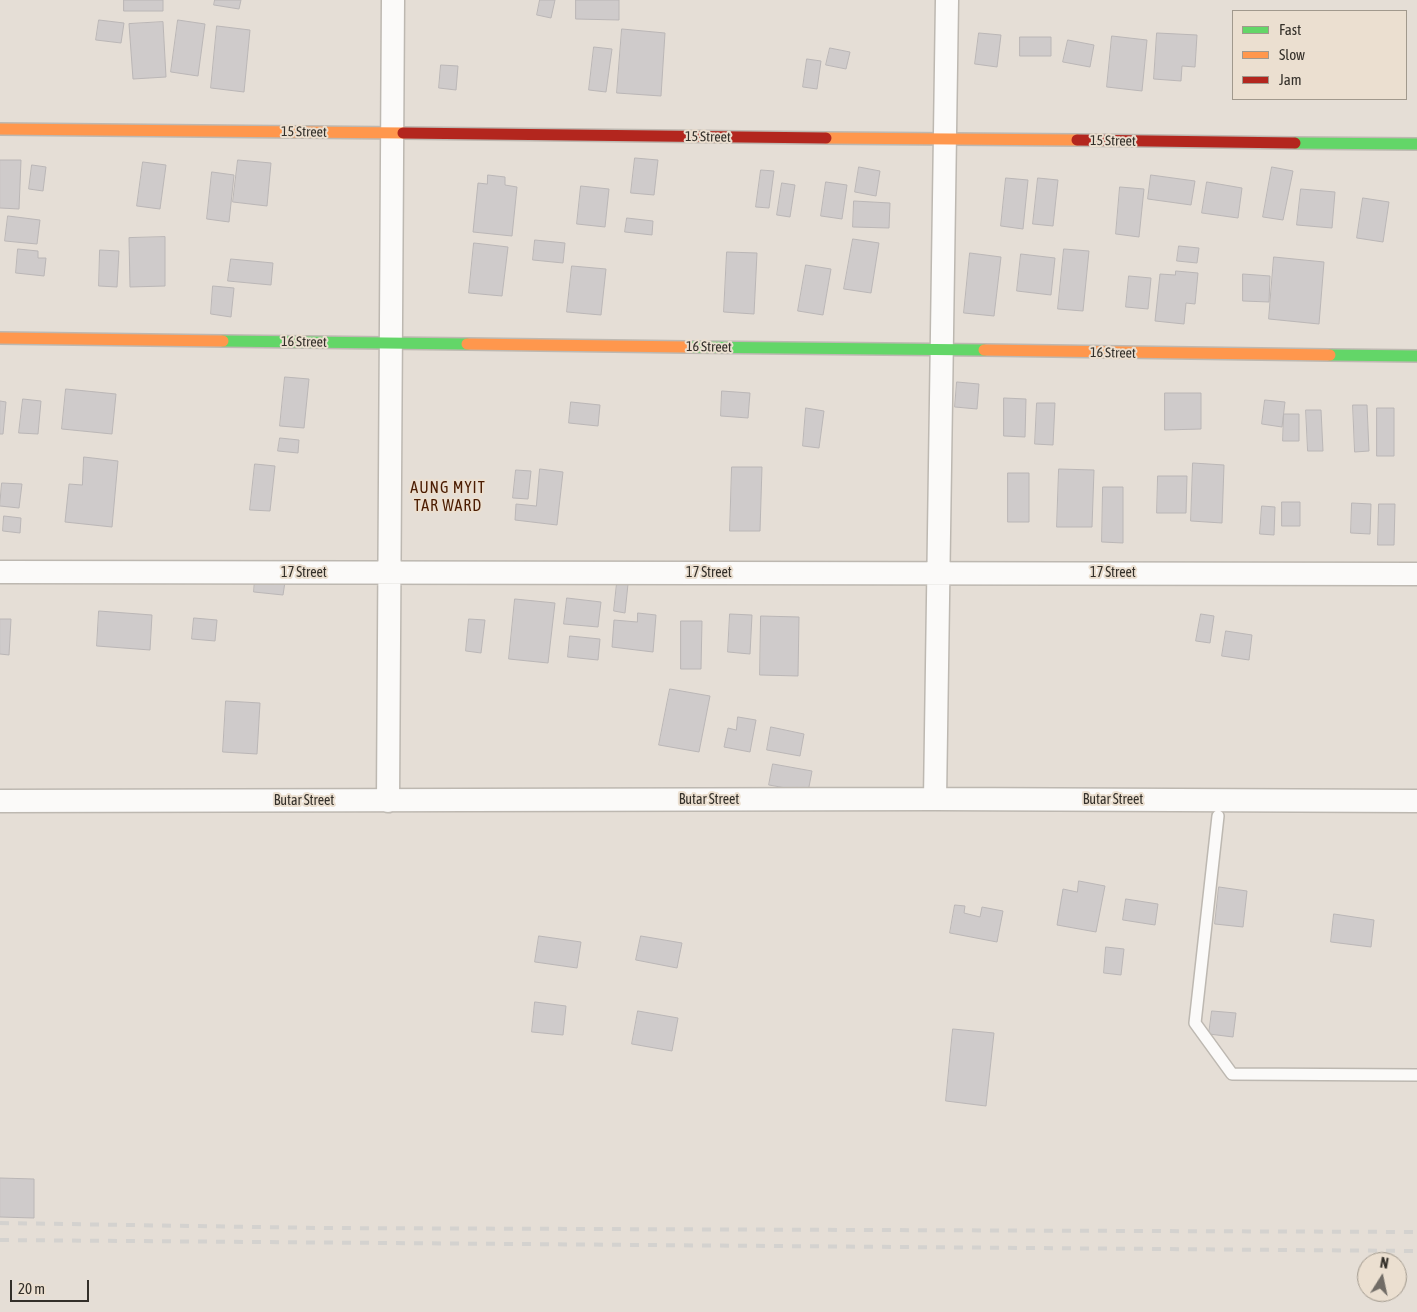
<!DOCTYPE html>
<style>
body{margin:0}
#map{position:relative;width:1417px;height:1312px;overflow:hidden;background:#e5ded6;font-family:"Asap Condensed",sans-serif}
canvas{display:block}
.legend{position:absolute;left:1232px;top:10px;width:175px;height:90px;box-sizing:border-box;background:#ebdfd0;border:1px solid #a1998d;margin:0;padding:6px 9px;list-style:none;font-size:15px;color:#332f29}
.legend li{display:flex;align-items:center;gap:10px;height:25px}
.legend b{width:25px;border:1px solid #a1998d}
.north{position:absolute;left:1357px;top:1252px;width:50px;height:50px;box-sizing:border-box;background:#ebdfd0;border:1px solid #a1998d;border-radius:50%;rotate:10deg;font-size:14px;font-weight:700;line-height:20px;text-align:center;color:#332f29}
.north::after{content:'';display:block;margin:auto;width:18px;height:22px;background:#716c66;clip-path:polygon(50% 0,100% 100%,50% 72%,0 100%)}
.scale{position:absolute;left:10px;top:1280px;width:79px;height:22px;box-sizing:border-box;border:2px solid #332f29;border-top:0;padding-left:6px;font-size:15px;line-height:18px;white-space:nowrap;color:#332f29;-webkit-text-stroke:4px #ebdfd0;paint-order:stroke}
</style>
<div id="map">
<canvas width="1417" height="1312"></canvas>
<ul class="legend">
<li><b style="height:6px;background:#63d668"></b>Fast</li>
<li><b style="height:6px;background:#ff974d"></b>Slow</li>
<li><b style="height:6px;background:#b3261e"></b>Jam</li>
</ul>
<div class="north">N</div>
<div class="scale">20 m</div>
</div>
<script>
const ctx = document.querySelector('canvas').getContext('2d');
ctx.lineJoin = 'round';
function fillPath(path, color) { ctx.fillStyle = color; ctx.fill(path, 'evenodd'); }
function trace(path, color, width, dash) { ctx.strokeStyle = color; ctx.lineWidth = width; ctx.lineCap = dash ? 'butt' : 'round'; ctx.setLineDash(dash || []); ctx.stroke(path); }
function label(font, color, halo, rows, align = 'center') {
  ctx.font = font + ' "Asap Condensed",sans-serif'; ctx.lineWidth = 4; ctx.setLineDash([]); ctx.textBaseline = 'middle'; ctx.strokeStyle = halo; ctx.fillStyle = color; for (const [text, x, y, turn = 0] of rows) {
    ctx.save(); ctx.translate(x, y); ctx.rotate((+turn || 0) * Math.PI / 180); ctx.textAlign = isNaN(turn) ? turn : align; if (halo) ctx.strokeText(text, 0, 0); ctx.fillText(text, 0, 0); ctx.restore();
  }
}
const building = new Path2D(`
 M124 0H163V11H124Z
 M215 0H241L239 9 214 5Z
 M540 0H555L551 18 537 15Z
 M576 0H619V20L576 19Z
 M99 20 124 23 121 43 96 40Z
 M178 20 205 24 198 76 171 72Z
 M163 22 166 77 133 79 129 24Z
 M217 26 250 30 244 92 211 88Z
 M622 29 665 33 661 96 617 93Z
 M979 33 1001 35 997 67 975 64Z
 M1157 33 1197 35 1195 67 1182 66 1181 81 1154 79Z
 M1112 36 1147 40 1142 91 1107 87Z
 M1020 37H1051V56H1020Z
 M1068 40 1094 45 1090 67 1063 62Z
 M594 47 612 49 606 92 589 90Z
 M830 48 850 52 846 69 826 65Z
 M807 59 821 61 817 89 803 87Z
 M441 65 458 66 456 90 439 88Z
 M635 158 658 160 654 195 631 193Z
 M0 160H21L19 209 0 208Z
 M238 160 271 163 267 206 233 202Z
 M143 162 166 165 160 209 137 206Z
 M32 165 46 167 43 191 29 189Z
 M859 167 880 171 876 196 855 192Z
 M1272 167 1293 171 1283 220 1263 217Z
 M761 170 774 171 769 208 756 207Z
 M212 172 234 175 229 222 207 219Z
 M488 175 505 177V185L517 187 512 236 473 232 478 183 487 184Z
 M1151 175 1195 181 1191 205 1148 199Z
 M1006 178 1028 180 1023 229 1001 226Z
 M1038 178 1058 180 1053 226 1033 224Z
 M826 182 847 185 842 219 821 216Z
 M1207 182 1242 188 1238 218 1202 213Z
 M782 183 795 185 790 217 777 215Z
 M581 186 609 189 605 227 577 224Z
 M1120 187 1144 189 1139 237 1116 234Z
 M1301 189 1335 192 1332 228 1297 225Z
 M1363 198 1389 202 1383 242 1357 238Z
 M854 201 890 203 889 228 853 227Z
 M8 216 40 220 37 244 5 241Z
 M627 218 653 221 652 235 625 232Z
 M165 237V286L130 287 129 238Z
 M853 239 879 243 871 293 844 289Z
 M535 240 565 243 563 263 533 260Z
 M474 243 508 247 502 296 469 293Z
 M1179 246 1199 248 1197 263 1177 261Z
 M18 249 38 251V258H46L44 276 16 273Z
 M1064 249 1089 251 1083 311 1058 309Z
 M100 250 119 251 117 287 99 286Z
 M727 252 757 253 754 314 724 312Z
 M970 253 1001 257 994 316 964 313Z
 M1021 254 1055 258 1051 295 1017 291Z
 M1274 257 1324 262 1319 324 1269 319Z
 M231 259 273 263 271 285 228 281Z
 M806 265 831 269 823 315 798 311Z
 M572 266 606 269 601 315 567 312Z
 M1176 271 1198 273 1195 304 1186 303 1184 324 1155 321 1160 274 1175 275Z
 M1243 274 1270 276 1269 302 1243 301Z
 M1129 276 1151 278 1148 309 1126 307Z
 M213 286 234 288 231 317 211 314Z
 M285 377 309 379 304 428 280 426Z
 M957 382 979 384 977 409 955 407Z
 M66 389 116 394 112 434 62 429Z
 M722 391 750 393 748 418 721 416Z
 M1165 393H1201V429L1165 430Z
 M1004 398 1026 399 1025 437 1004 436Z
 M23 399 41 401 38 434 19 433Z
 M1265 400 1285 402 1282 427 1262 424Z
 M0 401 6 402 3 434H0Z
 M571 402 600 405 598 426 569 423Z
 M1037 403H1055L1053 445 1035 444Z
 M1353 405H1367L1369 451 1355 452Z
 M806 408 824 411 819 448 803 446Z
 M1377 408H1394V456H1377Z
 M1306 410H1321L1323 451H1308Z
 M1284 414H1299V441H1283Z
 M280 438 299 440 298 453 278 451Z
 M84 457 118 461 112 527 65 522 69 484 82 485Z
 M1193 463 1224 465 1222 523 1191 521Z
 M255 464 275 466 270 511 250 510Z
 M732 467H762L760 531H730Z
 M540 469 563 472 557 525 515 520 516 504 536 506Z
 M1059 469 1094 470 1092 527H1057Z
 M516 470 531 471 528 499 513 498Z
 M1008 473H1029V522H1008Z
 M1158 476H1187L1186 513H1157Z
 M2 483 22 484 19 508 0 506Z
 M1103 487H1123V543L1102 542Z
 M1282 502H1300V526H1282Z
 M1352 503 1371 504 1370 534 1351 533Z
 M1379 504H1395L1394 545H1378Z
 M1262 506 1275 507 1274 535 1260 534Z
 M4 516 21 518 20 533 3 531Z
 M255 579 285 582 283 595 254 592Z
 M617 583 628 584 625 613 614 611Z
 M567 598 601 602 598 627 564 624Z
 M515 599 555 603 548 663 509 659Z
 M99 611 152 615 150 650 97 646Z
 M638 613 656 615 653 652 612 647 614 620 637 622Z
 M730 614 752 615 750 654 728 652Z
 M1201 614 1214 616 1210 643 1196 641Z
 M761 616 799 617 798 676 760 675Z
 M194 618 217 620 215 641 192 639Z
 M0 619H11L9 655 0 654Z
 M469 619 485 620 481 653 466 651Z
 M681 621H702L701 669H681Z
 M1226 631 1252 635 1249 660 1222 656Z
 M570 636 600 639 598 660 568 657Z
 M670 689 710 696 699 752 659 745Z
 M226 701 260 703 257 754 223 752Z
 M738 717 756 720 750 752 724 747 728 728 736 730Z
 M771 727 804 734 800 756 767 750Z
 M773 764 812 771 808 792 769 785Z
 M1079 881 1105 886 1096 932 1057 925 1063 889 1077 892Z
 M1219 887 1247 891 1243 927 1215 924Z
 M1126 899 1158 904 1155 925 1123 920Z
 M955 905 965 906 964 913 980 917 982 907 1003 911 997 942 950 933Z
 M1334 914 1374 920 1371 947 1331 942Z
 M539 936 581 942 577 968 535 962Z
 M641 936 682 943 677 968 636 960Z
 M1106 947 1124 949 1121 975 1104 973Z
 M535 1002 566 1006 563 1035 532 1032Z
 M638 1011 678 1018 672 1051 632 1044Z
 M1212 1011 1236 1013 1233 1037 1209 1034Z
 M953 1029 994 1033 986 1106 946 1101Z
 M0 1178 34 1179V1218L0 1217Z`);
fillPath(building, '#cfcbcb');
trace(building, '#bab6b6', 1);
const lane = new Path2D(`
 M1218 816 1195 1023 1232 1074 1417 1075`);
const street = new Path2D(`
 M0 572 1417 574
 M935 799 947 0
 M0 801 935 799 1417 801
 M388 801 393 0`);
const fast = new Path2D(`
 M1295 143 1417 144
 M223 341 467 344
 M687 347 984 350
 M1330 355 1417 356`);
const slow = new Path2D(`
 M0 129 403 133
 M826 138 1077 140
 M0 338 223 341
 M467 344 687 347
 M984 350 1330 355`);
const jam = new Path2D(`
 M403 133 826 138
 M1077 140 1295 143`);
trace(lane, '#bdb8b1', 14);
trace(street, '#bdb8b1', 25);
trace(fast, '#bdb8b1', 14);
trace(slow, '#bdb8b1', 14);
trace(jam, '#bdb8b1', 14);
trace(lane, '#fbfaf9', 11);
trace(street, '#fbfaf9', 22);
trace(fast, '#63d668', 11);
trace(slow, '#ff974d', 11);
trace(jam, '#b3261e', 11);
trace(new Path2D(`
 M0 1223 322 1228 1417 1232
 M0 1240 1417 1251`), '#d4d2cf', 4, [9, 9]);
label('14px', '#332f29', '#ebdfd0', [
 ["15 Street",304,132,1],
 ["15 Street",708,137,1],
 ["15 Street",1113,141,1],
 ["16 Street",304,342,1],
 ["16 Street",709,347,1],
 ["16 Street",1113,353,1],
 ["17 Street",304,573],
 ["17 Street",709,573],
 ["17 Street",1113,573],
 ["Butar Street",709,800],
 ["Butar Street",1113,800],
 ["Butar Street",304,801]
]);
ctx.letterSpacing = '1px';
label('16px', '#4b1c02', '#ebdfd0', [
 ["AUNG MYIT",448,488],
 ["TAR WARD",448,506]
]);
ctx.letterSpacing = '0px';
</script>
